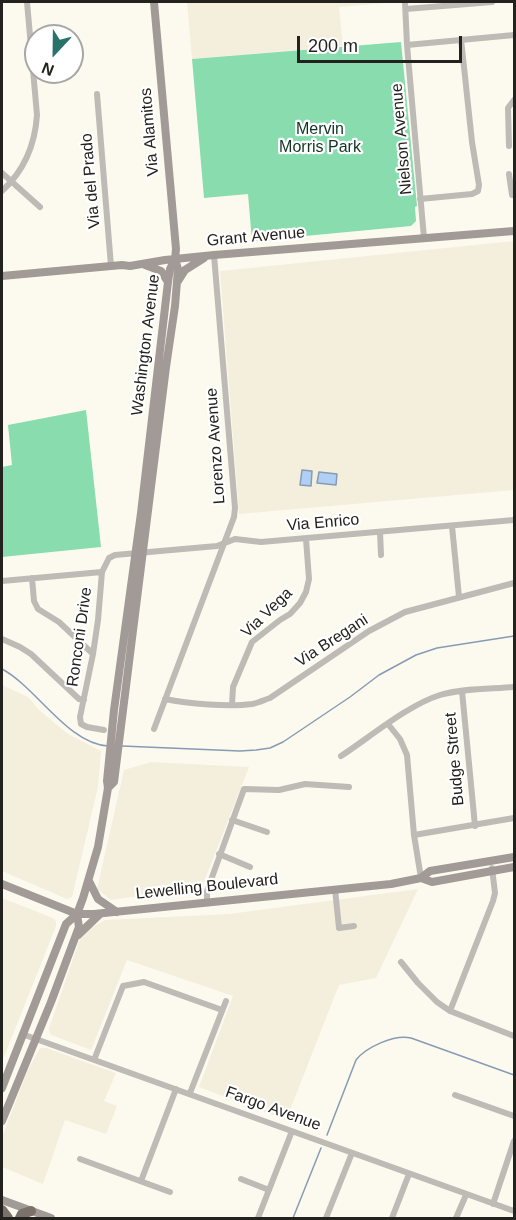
<!DOCTYPE html>
<style>
body{margin:0}
#map{position:relative;width:516px;height:1220px;overflow:hidden;background:#fcfaee;font-family:Arial,sans-serif}
canvas{display:block}
.frame{position:absolute;inset:0;border:3px solid #23221e;pointer-events:none}
.north{position:absolute;left:24px;top:24px;width:60px;height:60px;box-sizing:border-box;background:#fff;border:2px solid #a7a7a5;border-radius:50%;rotate:202deg;font-size:16px;font-weight:700;line-height:24px;text-align:center;color:#23221e}
.north::after{content:'';display:block;margin:auto;width:21px;height:27px;background:#29726b;clip-path:polygon(50% 0,100% 100%,50% 72%,0 100%)}
.scale{position:absolute;left:297px;top:36px;width:165px;height:27px;box-sizing:border-box;border:3px solid #23221e;border-top:0;padding-left:8px;font-size:18px;line-height:21px;white-space:nowrap;color:#23221e;-webkit-text-stroke:4px #fff;paint-order:stroke}
</style>
<div id="map">
<canvas width="516" height="1220"></canvas>
<div class="frame"></div>
<div class="north">N</div>
<div class="scale">200 m</div>
</div>
<script>
const ctx = document.querySelector('canvas').getContext('2d');
ctx.lineJoin = 'round';
function fillPath(path, color) { ctx.fillStyle = color; ctx.fill(path, 'evenodd'); }
function trace(path, color, width, dash) { ctx.strokeStyle = color; ctx.lineWidth = width; ctx.lineCap = dash ? 'butt' : 'round'; ctx.setLineDash(dash || []); ctx.stroke(path); }
function label(font, color, halo, rows, align = 'center') {
  ctx.font = font + ' Arial,sans-serif'; ctx.lineWidth = 4.5; ctx.setLineDash([]); ctx.textBaseline = 'middle'; ctx.strokeStyle = halo; ctx.fillStyle = color; for (const [text, x, y, turn = 0] of rows) {
    ctx.save(); ctx.translate(x, y); ctx.rotate((+turn || 0) * Math.PI / 180); ctx.textAlign = isNaN(turn) ? turn : align; if (halo) ctx.strokeText(text, 0, 0); ctx.fillText(text, 0, 0); ctx.restore();
  }
}
fillPath(new Path2D(`
 M187 2H399L339 7 343 46 192 59Z
 M514 241V490L239 514 220 271Z
 M2 685 28 697 39 710 68 734 101 751 98 787 72 897 67 899 2 871Z
 M151 762 249 767 202 887 111 900 97 889 124 770Z
 M418 889 376 978 339 985 286 1120 199 1087 233 996 127 960 91 1050 51 1035 49 1031V1028L82 933 105 920 229 914Z
 M2 898 53 918 56 921V926L2 1062Z
 M40 1048H46L116 1073 104 1101 117 1106 106 1134 65 1120 43 1184 2 1167V1137L27 1072Z`), '#f3efdc');
fillPath(new Path2D(`
 M401 42 417 206 415 207 416 221 411 226 252 241 248 194 204 198 192 59Z
 M86 410 101 547 2 557V467L12 465 8 425Z`), '#89dcae');
const water = new Path2D(`
 M302 470 312 471 311 486 300 485Z
 M319 472 337 474 336 485 317 483Z`);
fillPath(water, '#b0cff5');
trace(water, '#869bb4', 1.5);
trace(new Path2D(`
 M2 669C36 687 68 744 108 746
 M122 746 240 751 256 750 270 748 283 742 350 697 379 675 416 655 437 648 514 636
 M327 1135 356 1060C366 1047 395 1034 411 1038L514 1075
 M293 1218 321 1148`), '#869bb4', 1.5);
trace(new Path2D(`
 M405 2 407 45 424 238
 M406 9 492 2
 M407 45 514 35
 M97 94 111 266
 M509 146 508 108 514 100
 M2 173 40 207
 M509 174 512 195H514
 M2 191C25 170 35 145 37 115L27 2
 M420 199 472 194 478 191 479 185 472 142 461 39
 M452 526 459 597
 M380 532 381 555
 M32 578 34 601 38 609 59 622 93 654
 M2 581 102 572
 M2 639 20 647 31 654 79 699 84 700
 M462 691 475 826
 M165 699C188 704 229 707 252 704 258 703 264 700 270 698L369 631 405 612 514 583
 M232 705 233 687 252 642 280 620 290 614 300 603 306 592 309 579 306 539
 M388 724 400 739 407 755 414 835 421 878
 M154 729 234 517 235 508 214 255
 M104 730 87 727 81 724 80 717 93 654 98 620 102 572 109 558 115 555 217 546 235 539 261 542 514 520
 M341 756C370 737 408 705 440 695 464 688 490 689 514 687
 M232 820 267 832
 M414 835 514 818
 M219 854 250 867
 M335 889 339 928 354 926
 M207 902V891L244 789 279 790 305 784 349 787
 M401 962 418 983 437 1002 450 1011 514 1036
 M450 1011 493 901 495 893 492 868
 M22 1034 514 1211
 M94 1060 123 986 144 982 222 1010
 M190 1093 226 1001
 M455 1095 514 1116
 M80 1159 170 1192
 M241 1179 269 1190
 M141 1181 176 1089
 M493 1204 514 1141
 M258 1218 292 1131
 M326 1218 352 1153
 M392 1218 409 1174
 M456 1218 466 1195`), '#bebab6', 6);
trace(new Path2D(`
 M145 265 161 271 168 282
 M2 276 122 265 130 266 165 260 214 255 514 231
 M178 281 185 270 204 258
 M108 788 114 782 166 367 175 306 178 269 175 259 176 249 154 2
 M421 878 430 871 514 857
 M89 881 98 899 117 912
 M2 884 77 914H94L391 884 421 878 432 882 514 867
 M78 935 100 914
 M2 1088 66 924 77 914
 M2 1121 51 1002 79 927 77 914 83 898 98 847 108 788 107 781 114 710 141 513 168 282 170 269 175 259
 M2 1200 51 1218`), '#a19a96', 8);
trace(new Path2D(`
 M2 1210 8 1218
 M20 1218 22 1214 31 1211`), '#7a716a', 10);
label('16px', '#113523', '#fff', [
 ["Mervin",320,130],
 ["Morris Park",320,148]
]);
label('16px', '#23221e', '#fff', [
 ["Via Alamitos",150,132,-95],
 ["Nielson Avenue",402,139,-95],
 ["Via del Prado",91,181,-95],
 ["Grant Avenue",256,237,-5],
 ["Washington Avenue",146,345,-83],
 ["Lorenzo Avenue",216,446,-94],
 ["Via Enrico",323,523,-5],
 ["Via Vega",267,613,-44],
 ["Ronconi Drive",80,637,-82],
 ["Via Bregani",332,641,-33],
 ["Budge Street",455,759,-95],
 ["Lewelling Boulevard",207,887,-6],
 ["Fargo Avenue",273,1109,20]
]);
</script>
